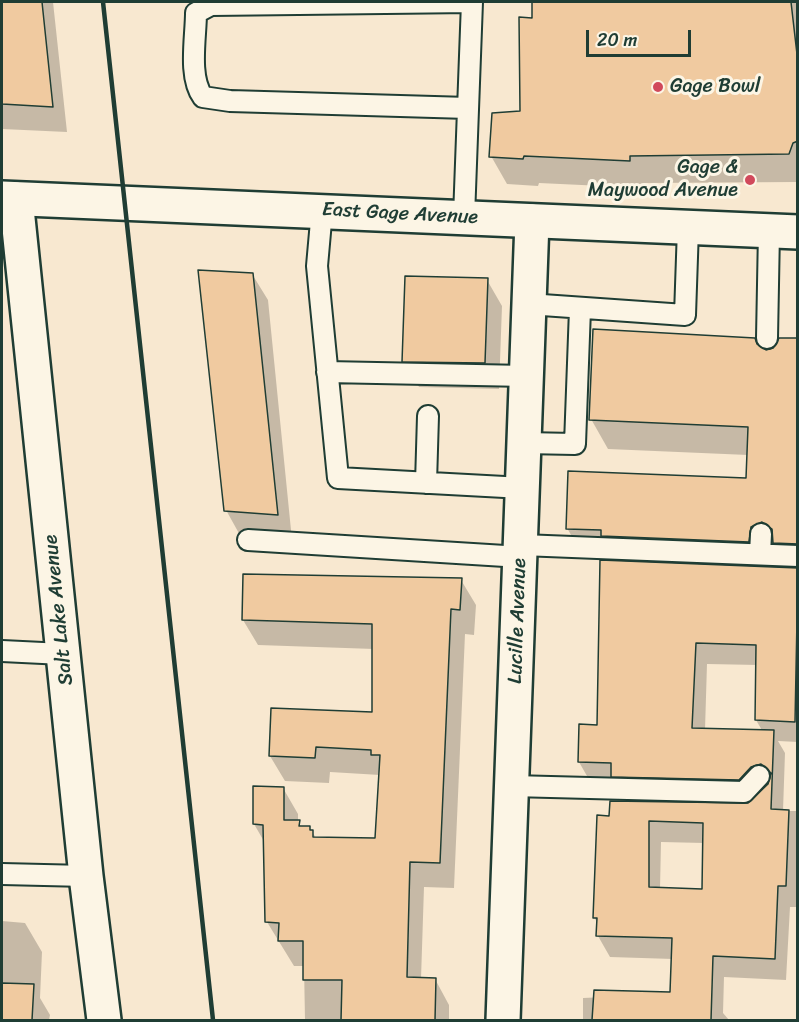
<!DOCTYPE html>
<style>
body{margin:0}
#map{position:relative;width:799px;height:1022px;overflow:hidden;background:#f8e8d0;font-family:Sriracha,sans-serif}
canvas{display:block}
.frame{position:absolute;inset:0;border:3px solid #1f3d34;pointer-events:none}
.scale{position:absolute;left:586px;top:30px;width:105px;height:27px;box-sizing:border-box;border:3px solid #1f3d34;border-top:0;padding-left:8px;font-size:18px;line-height:21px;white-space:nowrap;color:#1f3d34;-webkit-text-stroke:4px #fcf5e5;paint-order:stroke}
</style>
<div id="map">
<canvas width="799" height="1022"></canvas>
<div class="frame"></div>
<div class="scale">20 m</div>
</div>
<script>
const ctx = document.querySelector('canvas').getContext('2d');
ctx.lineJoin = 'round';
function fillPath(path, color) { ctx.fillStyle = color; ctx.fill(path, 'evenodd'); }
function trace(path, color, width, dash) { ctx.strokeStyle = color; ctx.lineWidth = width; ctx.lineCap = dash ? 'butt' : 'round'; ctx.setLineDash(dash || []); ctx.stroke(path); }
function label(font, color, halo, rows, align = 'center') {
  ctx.font = font + ' Sriracha,sans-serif'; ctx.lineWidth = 6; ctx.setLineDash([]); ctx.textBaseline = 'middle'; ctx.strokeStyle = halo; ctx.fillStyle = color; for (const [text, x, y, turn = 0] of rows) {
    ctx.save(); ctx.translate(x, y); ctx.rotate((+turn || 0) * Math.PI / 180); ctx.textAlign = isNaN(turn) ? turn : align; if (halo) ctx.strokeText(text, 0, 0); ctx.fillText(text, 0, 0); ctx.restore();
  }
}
fillPath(new Path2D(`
 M2 2H53L67 132 2 129Z
 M534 2H798V182L645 183V188L539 183 538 186 507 184 491 156 521 112Z
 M252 274 268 300 292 540 241 537 226 510Z
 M487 280 502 306 499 389 419 387 404 361Z
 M798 339V742L778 741 785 753 783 811H798V907H790L786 980 724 977 723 1013 729 1020H583V998L671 994 673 959 610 957 598 936V924L594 917 610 817 749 805 753 801 624 797 591 783 579 762 599 726 618 562 616 559 584 557 567 528 747 480 748 455 608 449 591 419 759 347 766 352ZM779 551 789 568 765 567 767 556ZM707 664 758 665 756 720 763 732 705 730ZM661 842 704 843 703 890 660 889Z
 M461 580 476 605 474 635 465 634 454 888 424 887 421 979H435L449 1005V1020H305L304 966H294L267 922 265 843 254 824 283 788 298 814V822L302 828H309L317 839 376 840 380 775 330 772 329 783 285 781 270 756 373 713 374 649 258 645 243 620Z
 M2 921 25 923 42 952 40 998 50 1015 49 1020H2Z`), '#0003');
const building = new Path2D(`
 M2 2H42L53 107 2 104Z
 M532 2H791L798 63V141L793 143 789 154 630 156V161L524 156 523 159 489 157 492 113 520 111 519 17 532 18Z
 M198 270 253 273 278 515 224 511Z
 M405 276 488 278 485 363 402 362Z
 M593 329 755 338 757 344 766 350 773 348 779 338H798V544L773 543 772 529 762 522 751 527 749 542 601 536V530L566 529 568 471 746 478 748 427 589 420Z
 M600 560 798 568 795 722 755 720 756 645 696 643 692 728 774 730 771 809 789 810 786 886H778L775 959 713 956 711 1020H592L594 990 670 992 672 938 596 936 597 918H593L597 815 609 816 610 801 748 803 768 784 771 773 761 764 751 767 739 780 611 777V763L578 762 579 724 597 725ZM649 821 703 823 702 889 649 887Z
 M243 574 462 578 460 610 451 609 440 863 410 862 407 977 436 978 435 1020H341L342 980H303V941H278L279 923 265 922 263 825 253 824V786L284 787V820H300L299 826H310V830H313V837L375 838 380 755H371V750L316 747 315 758 269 756 271 708 372 712V624L242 620Z
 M2 983 34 984 32 1020H2Z`);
fillPath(building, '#f0caa0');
trace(building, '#1f3d34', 1.5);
const service = new Path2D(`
 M322 210 317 266 338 478 523 488
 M464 217 472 2 211 5 196 13C196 37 188 77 203 97L230 101 468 108
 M528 304 685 315 688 228
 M767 338 769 231
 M327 372 526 376
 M524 443 575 444 580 309
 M426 483 428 416
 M248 540 521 557
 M522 545 798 556
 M760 554 761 534
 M2 651 63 654
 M512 786 744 792 759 776
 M2 874 86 876`);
const minor = new Path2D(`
 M503 1020 532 221`);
const tertiary = new Path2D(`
 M16 199 86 876 104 1020`);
const secondary = new Path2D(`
 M2 198 798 232`);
trace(service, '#1f3d34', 24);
trace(minor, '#1f3d34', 38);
trace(tertiary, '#1f3d34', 38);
trace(secondary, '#1f3d34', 38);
trace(service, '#fcf5e5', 20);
trace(minor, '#fcf5e5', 33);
trace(tertiary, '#fcf5e5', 33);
trace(secondary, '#fcf5e5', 33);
trace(new Path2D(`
 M103 2 213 1020`), '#1f3d34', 4.5);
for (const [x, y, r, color] of [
 [658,87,6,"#d1495b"],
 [750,180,6,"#d1495b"]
]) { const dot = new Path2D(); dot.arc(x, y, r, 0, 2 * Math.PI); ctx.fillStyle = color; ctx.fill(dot); trace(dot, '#fcf5e5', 2); }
label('20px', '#1f3d34', '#fcf5e5', [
 ["Gage Bowl",670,87],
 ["Gage &",738,168,"right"],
 ["Maywood Avenue",738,191,"right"]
], 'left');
label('20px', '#1f3d34', '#fcf5e5', [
 ["East Gage Avenue",400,214,3],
 ["Salt Lake Avenue",59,610,-96],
 ["Lucille Avenue",518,621,-88]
]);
</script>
